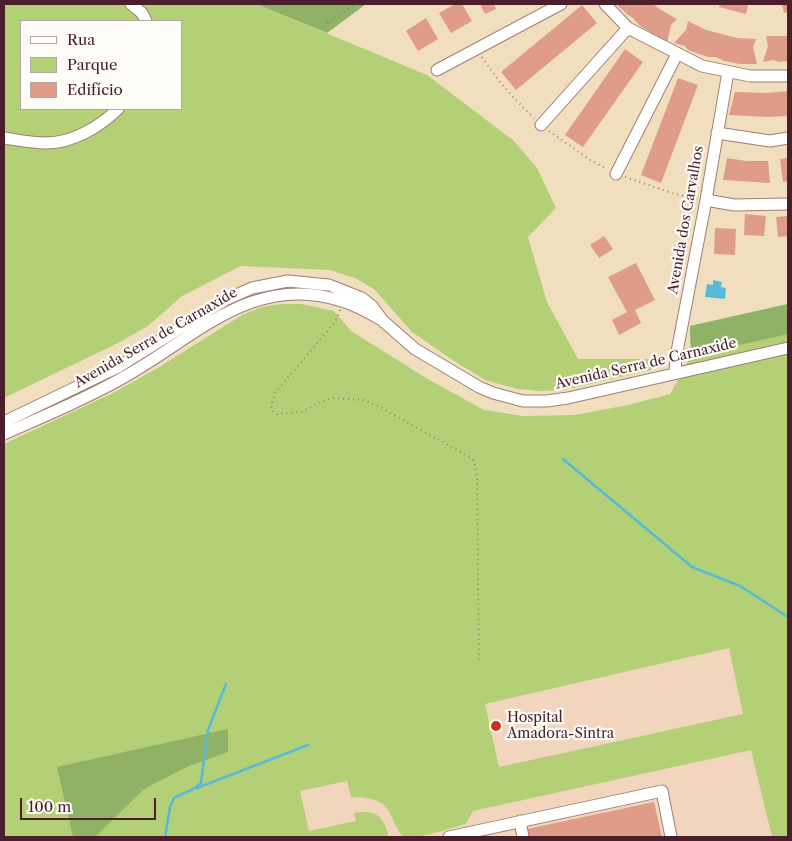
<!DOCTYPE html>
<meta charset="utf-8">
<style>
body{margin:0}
#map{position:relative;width:792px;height:841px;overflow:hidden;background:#f1debf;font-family:"Libre Caslon Text",serif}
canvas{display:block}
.frame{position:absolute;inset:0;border:5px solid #4a1f2b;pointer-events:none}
.legend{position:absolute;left:20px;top:20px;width:162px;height:90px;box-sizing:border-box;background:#fdfcf7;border:1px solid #b5a4a5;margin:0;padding:6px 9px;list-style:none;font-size:15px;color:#4a1f2b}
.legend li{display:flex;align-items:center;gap:10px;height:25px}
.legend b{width:25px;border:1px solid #b5a4a5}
.scale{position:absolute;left:20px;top:798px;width:136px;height:22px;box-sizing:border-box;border:2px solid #4a1f2b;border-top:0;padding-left:6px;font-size:15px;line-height:18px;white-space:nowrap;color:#4a1f2b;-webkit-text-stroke:4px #fdfcf7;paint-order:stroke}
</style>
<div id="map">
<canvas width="792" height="841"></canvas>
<div class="frame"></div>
<ul class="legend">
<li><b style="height:6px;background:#fff"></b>Rua</li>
<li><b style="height:14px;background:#b4d076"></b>Parque</li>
<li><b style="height:14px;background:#de9c89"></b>Edifício</li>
</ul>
<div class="scale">100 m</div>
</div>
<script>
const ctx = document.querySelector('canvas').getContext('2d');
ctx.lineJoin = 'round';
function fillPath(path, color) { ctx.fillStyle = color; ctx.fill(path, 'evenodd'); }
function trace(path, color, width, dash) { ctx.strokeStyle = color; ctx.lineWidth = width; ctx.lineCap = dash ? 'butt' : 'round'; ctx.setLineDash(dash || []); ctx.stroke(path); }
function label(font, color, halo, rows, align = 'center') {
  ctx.font = font + ' "Libre Caslon Text",serif'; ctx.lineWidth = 4.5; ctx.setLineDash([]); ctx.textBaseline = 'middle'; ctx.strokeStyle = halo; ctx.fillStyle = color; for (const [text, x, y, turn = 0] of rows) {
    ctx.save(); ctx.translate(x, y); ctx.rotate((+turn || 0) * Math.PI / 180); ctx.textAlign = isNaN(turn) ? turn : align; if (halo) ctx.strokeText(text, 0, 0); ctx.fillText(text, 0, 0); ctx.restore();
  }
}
fillPath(new Path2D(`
 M723 620 772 837H73Z`), '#f2d5bd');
fillPath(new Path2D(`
 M4 4H256L427 75 514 141 537 168 556 208 528 237 547 302 578 359H654L651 370 564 390 542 391 517 389 485 380 451 359 412 332 374 289 357 279 330 270 241 266 182 296 148 326 120 342 4 398ZM21 21H181V109H21Z
 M281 304H301L334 311 351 331 426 378 484 410 523 416 575 415 628 405 670 394 691 356 690 326 788 304V837H772L751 750 473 811 466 824C454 827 416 840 405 837 395 833 393 810 381 803 372 797 361 798 351 797L347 781 300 791 309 831 356 821 354 813C375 810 382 814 388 834L386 837H4V444L113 393 156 369 242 315 262 307ZM729 648 743 714 499 767 485 704Z`), '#b4d076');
fillPath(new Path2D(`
 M256 4H366L327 33Z
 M788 304V334L691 356 690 326Z
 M228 729V752L189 766 144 789 95 837H73L57 767Z`), '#8fb267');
fillPath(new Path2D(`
 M713 280 722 282 721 287 726 288 725 299 705 297 707 284 713 285Z`), '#57bad6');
trace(new Path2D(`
 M563 459 692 567 740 586 788 617
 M197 788 308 745
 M165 837 170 807 174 798 193 789 201 783 208 730 226 684`), '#57bad6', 2.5);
fillPath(new Path2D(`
 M455 4H462L472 21 451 33 439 13Z
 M480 4H494L496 9 485 14Z
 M616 4H653L661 10 677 19 671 25 667 43 639 25 633 18 627 14Z
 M720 4H748L746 14 719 7Z
 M782 4H788V12L784 13Z
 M582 5 597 23 516 90 501 72Z
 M426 18 438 39 418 51 406 31Z
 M688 21 706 30 737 38 756 39 753 47 757 64H740L724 61 716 57H708L688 50 685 46 674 43 686 30Z
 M766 36H788V61L779 62 774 60 763 62 768 46Z
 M625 49 643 62 583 147 565 135Z
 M678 78 698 85 661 183 641 175Z
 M788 91V116L767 117 729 115 735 92 768 93Z
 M727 158 746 161H768L770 183 723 180Z
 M788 158V181L783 182 780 159Z
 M745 214 766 216 764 236 744 235Z
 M788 216V236L778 237 776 217Z
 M715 228 736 229 735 255 714 254Z
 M604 236 613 249 599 258 590 245Z
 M636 263 655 300 635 310 641 323 619 335 612 320 627 312 608 277Z
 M654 802 662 837H528L527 829Z`), '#de9c89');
const minor = new Path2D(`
 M131 4 142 13 146 21
 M605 4 628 28 702 66 750 76H788
 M437 70 561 4
 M541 125 628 28
 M717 133 770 141 788 138
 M4 138C18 140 32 143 46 143 73 143 99 127 118 109
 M616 174 677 54
 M706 200 734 205 788 204
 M675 373 676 357 706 200 728 72
 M4 422 118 367 225 300 252 288 288 281 329 285 362 298 372 306 383 321 415 349 479 387 493 393 523 401H547L568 398 788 348
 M4 434C44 416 86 399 124 377 196 337 253 272 342 301 355 305 368 312 380 319
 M520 821 523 837
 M449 837 662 791 671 837`);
trace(minor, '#9e7e75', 13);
trace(new Path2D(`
 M327 23 356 4
 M482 57C497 80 514 99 534 118
 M549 131 590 160 607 169
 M625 177 675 194 697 199
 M340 310 335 322 275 393 271 408 275 414 302 412 320 402 333 398 364 400 380 407 464 454 474 461 477 477 479 663`), '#9e7e75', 2, [1, 4]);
trace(minor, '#fff', 11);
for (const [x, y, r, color] of [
 [496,726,6,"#c8321e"]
]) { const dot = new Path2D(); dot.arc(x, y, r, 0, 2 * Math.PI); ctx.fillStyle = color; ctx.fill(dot); trace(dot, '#fdfcf7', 2); }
label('14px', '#4a1f2b', '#fdfcf7', [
 ["Avenida dos Carvalhos",686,220,-80],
 ["Avenida Serra de Carnaxide",156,338,-30],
 ["Avenida Serra de Carnaxide",646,364,-13]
]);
label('14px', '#4a1f2b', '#fdfcf7', [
 ["Hospital",507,718],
 ["Amadora-Sintra",507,734]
], 'left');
</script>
